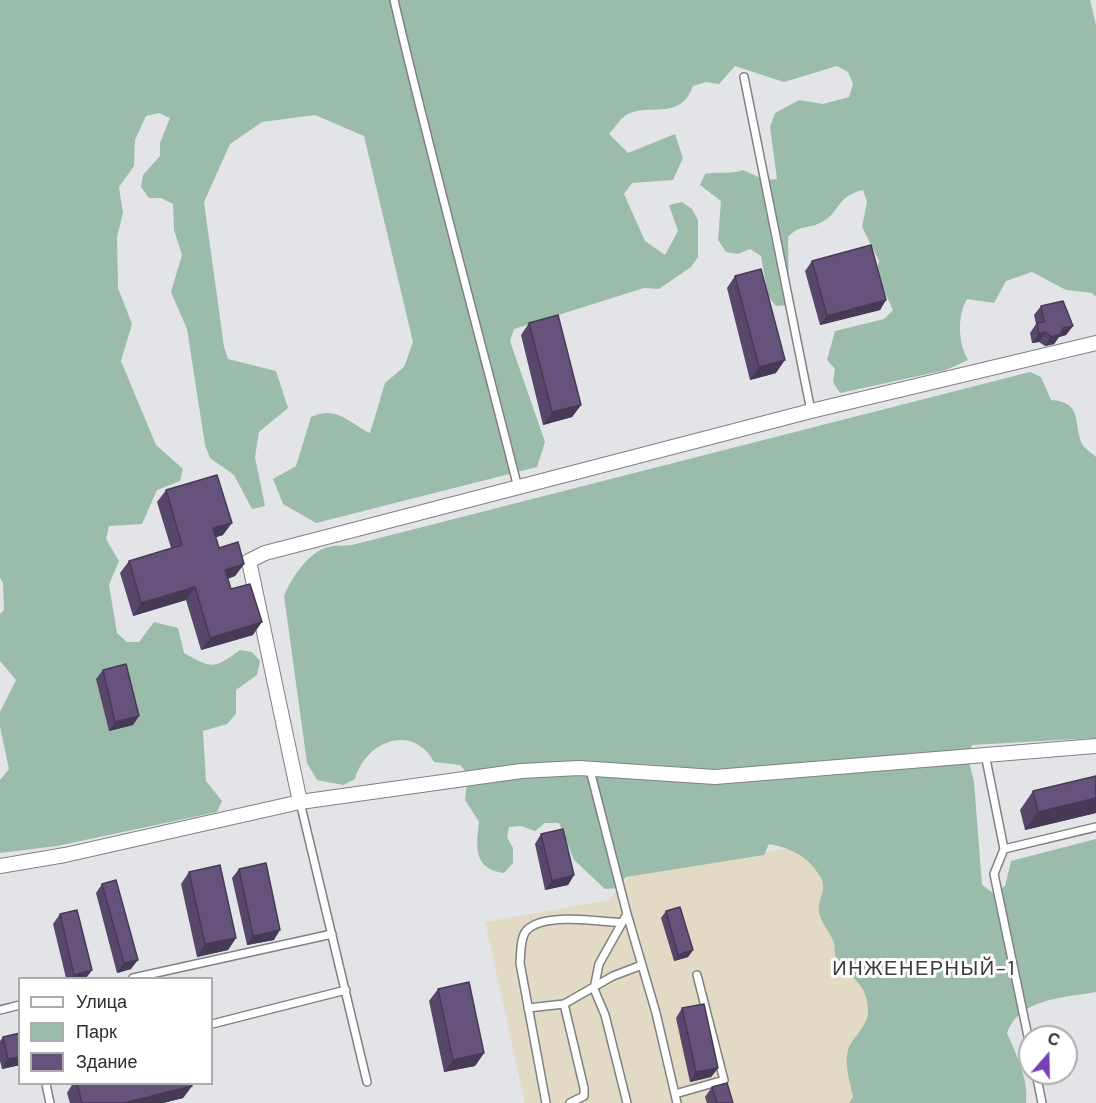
<!DOCTYPE html>
<meta charset="utf-8">
<style>
body{margin:0}
#map{position:relative;width:1096px;height:1103px;overflow:hidden;background:#e3e4e7;font-family:"DM Sans",sans-serif}
canvas{display:block}
.legend{position:absolute;left:18px;top:977px;width:195px;height:108px;box-sizing:border-box;background:#fff;border:2px solid #ababab;margin:0;padding:8px 10px;list-style:none;font-size:18px;color:#2c2c2d}
.legend li{display:flex;align-items:center;gap:12px;height:30px}
.legend b{width:30px;border:2px solid #ababab}
.north{position:absolute;left:1018px;top:1025px;width:60px;height:60px;box-sizing:border-box;background:#fff;border:2px solid #ababab;border-radius:50%;rotate:20deg;font-size:16px;font-weight:700;line-height:24px;text-align:center;color:#2c2c2d}
.north::after{content:'';display:block;margin:auto;width:21px;height:27px;background:#7a40b6;clip-path:polygon(50% 0,100% 100%,50% 72%,0 100%)}
</style>
<div id="map">
<canvas width="1096" height="1103"></canvas>
<ul class="legend">
<li><b style="height:8px;background:#fff"></b>Улица</li>
<li><b style="height:16px;background:#9cbcab"></b>Парк</li>
<li><b style="height:16px;background:#66537b"></b>Здание</li>
</ul>
<div class="north">С</div>
</div>
<script>
const ctx = document.querySelector('canvas').getContext('2d');
ctx.lineJoin = 'round';
function fillPath(path, color) { ctx.fillStyle = color; ctx.fill(path, 'evenodd'); }
function trace(path, color, width, dash) { ctx.strokeStyle = color; ctx.lineWidth = width; ctx.lineCap = dash ? 'butt' : 'round'; ctx.setLineDash(dash || []); ctx.stroke(path); }
function label(font, color, halo, rows, align = 'center') {
  ctx.font = font + ' "DM Sans",sans-serif'; ctx.lineWidth = 6; ctx.setLineDash([]); ctx.textBaseline = 'middle'; ctx.strokeStyle = halo; ctx.fillStyle = color; for (const [text, x, y, turn = 0] of rows) {
    ctx.save(); ctx.translate(x, y); ctx.rotate((+turn || 0) * Math.PI / 180); ctx.textAlign = isNaN(turn) ? turn : align; if (halo) ctx.strokeText(text, 0, 0); ctx.fillText(text, 0, 0); ctx.restore();
  }
}
fillPath(new Path2D(`
 M834 840 889 1103H525L485 922 609 900 628 877Z`), '#e3dac5');
fillPath(new Path2D(`
 M0 0H1090L1096 25V297L1092 293 1066 290 1032 272 1006 281 994 303 967 299C957 316 958 343 968 360L946 370 840 393 833 382 835 369 827 360 835 331 884 319 893 310 876 274 879 261 862 227 867 202 863 190C836 196 840 213 822 222 808 230 801 223 788 237L789 305 776 306 768 296 761 256 750 249 738 254 726 252 718 240 721 201 700 185 705 174C718 171 729 175 743 170L765 180 777 179 770 127 775 113 799 100 823 104 849 97 853 84 848 72 837 66 784 82 735 66 719 84 706 82 693 86C680 123 647 101 625 116 619 120 614 129 609 134L628 153 675 134 683 158 673 180 632 183 624 194 645 241 665 255 678 231 669 205 682 202 692 209 698 220V257L691 267 659 289 644 288 514 329 510 341 545 442 537 467 316 523 283 504 273 479 296 466 311 417C336 405 348 422 370 433L385 383 404 367 413 342 364 136 315 115 262 122 230 144 204 202 224 347 228 359 276 371 288 408 259 432 255 457 265 506 252 509 234 475 210 458 205 445 187 329 171 292 182 255 174 230 173 204 161 198H149L141 187 143 175 160 156V143L170 118 159 113 146 116 135 140 134 166 119 187 123 213 117 237 118 288 132 324 121 361 156 445 183 469 180 481 157 490 142 524 109 526 106 539 119 561 109 585 117 633 127 642H139L154 622 178 628 184 653C212 669 214 669 240 650L252 652 260 661 257 675 236 690V714L227 724 203 731 206 781 222 801 217 812 57 846 0 853V780L9 769 0 727V712L16 680 0 661V614L4 610 3 583 0 578Z
 M1030 372 1041 377 1051 400C1083 402 1073 422 1082 444 1085 449 1092 453 1096 457V738L972 745 968 757 974 782 982 885 993 893 1005 886 1011 861 1096 839V992C1064 998 1019 998 1007 1033 1016 1054 1029 1080 1026 1103H849L853 1097C850 1081 843 1062 849 1047 855 1035 869 1024 868 1010 867 978 844 977 836 957 834 952 835 947 834 943 830 930 817 920 819 905 821 895 826 888 821 878 808 856 793 849 769 844L764 855 626 877 618 888 605 889 574 860 559 823H545L535 831 521 826 509 827 507 837 513 848V863L504 873C473 869 476 847 479 822L465 800 468 774 460 765 434 762C412 722 365 742 355 779L343 785 317 780 307 763 284 596C291 579 308 552 328 547 336 545 344 546 352 545Z`), '#9cbcab');
const lane = new Path2D(`
 M394 0C432 163 477 325 518 488
 M744 77 811 411
 M985 754 1004 849 994 874 1030 1046
 M590 770 627 914 599 964 594 989 605 1015 627 1103
 M300 802 367 1082
 M1004 849 1096 827
 M627 914 656 1013 677 1103
 M133 978 332 934
 M564 1004 584 1088V1096L570 1103
 M528 1008 564 1004 613 976 642 965
 M0 1010 20 1005
 M212 1024 346 990
 M1036 1073 1042 1103
 M46 1084 50 1103
 M675 1094 724 1080 697 975
 M546 1103 520 963C521 953 520 939 526 931 542 912 600 921 622 923`);
const street = new Path2D(`
 M300 802 249 561 265 553 811 411 1096 343
 M0 866 65 855 300 802 521 771 579 768 715 777 1096 746`);
trace(lane, '#808184', 10);
trace(street, '#808184', 16);
trace(lane, '#fff', 7);
trace(street, '#fff', 14);
fillPath(new Path2D(`
 M812 261 886 300 880 310 820 325 805 271Z
 M735 276 776 373 750 380 727 288Z
 M1041 306 1073 326 1066 335 1059 337 1054 344 1045 346 1039 342 1032 343 1030 333 1036 324 1034 315Z
 M529 323 581 405 572 417 543 425 521 335Z
 M166 490 223 535 216 537 219 548 244 564 235 576 228 579 231 589 253 635 201 650 186 600 133 616 120 573 129 561 171 548 157 502Z
 M103 670 139 716 133 725 109 731 96 679Z
 M1096 776V813L1025 830 1020 810 1033 791Z
 M541 834 574 875 568 885 545 890 535 844Z
 M239 869 274 940 247 945 232 878Z
 M189 872 236 938 228 950 197 957 181 884Z
 M102 884 131 969 117 973 96 893Z
 M666 911 693 950 688 957 674 961 661 918Z
 M60 914 92 970 86 978H66L53 924Z
 M438 989 484 1053 475 1066 444 1072 429 1001Z
 M682 1008 718 1068 711 1077 690 1082 676 1018Z
 M20 1033V1065L2 1069 0 1061V1041L3 1037Z
 M73 1083H191L192 1086 183 1098 163 1103H70L67 1093Z
 M712 1087 733 1103H707L705 1097Z`), '#58476a');
fillPath(new Path2D(`
 M886 300 880 310 820 325 827 316Z
 M1073 326 1066 335 1059 337 1054 344 1045 346 1051 337 1063 328Z
 M1046 332 1039 342 1032 343 1039 334Z
 M785 360 776 373 750 380 759 367Z
 M581 405 572 417 543 425 552 412Z
 M232 523 223 535 204 541 213 528Z
 M244 564 235 576 216 582 225 570Z
 M195 587 186 600 133 616 141 603Z
 M262 622 253 635 201 650 210 638Z
 M139 716 133 725 109 731 115 722Z
 M1096 798V813L1025 830 1038 812Z
 M574 875 568 885 545 890 552 881Z
 M280 930 274 940 247 945 253 936Z
 M236 938 228 950 197 957 205 944Z
 M693 950 688 957 674 961 678 955Z
 M138 960 131 969 117 973 124 963Z
 M92 970 86 978H72L74 975Z
 M484 1053 475 1066 444 1072 453 1060Z
 M20 1057V1065L2 1069 8 1059Z
 M718 1068 711 1077 690 1082 696 1072Z
 M192 1086 183 1098 163 1103H124Z`), '#473a56');
const building = new Path2D(`
 M871 245 886 300 827 316 812 261Z
 M761 269 785 360 759 367 735 276Z
 M1063 301 1073 326 1063 328 1061 334 1051 337 1046 332 1039 334 1037 323 1044 322 1041 306Z
 M558 315 581 405 552 412 529 323Z
 M217 475 232 523 213 528 219 548 238 542 244 564 225 570 231 589 250 584 262 622 210 638 195 587 141 603 129 561 182 545 166 490Z
 M126 664 139 716 115 722 103 670Z
 M1096 776V798L1038 812 1033 791Z
 M563 829 574 875 552 881 541 834Z
 M266 863 280 930 253 936 239 869Z
 M220 865 236 938 205 944 189 872Z
 M116 880 138 960 124 963 102 884Z
 M680 907 693 950 678 955 666 911Z
 M77 910 92 970 74 975 60 914Z
 M469 982 484 1053 453 1060 438 989Z
 M704 1004 718 1068 696 1072 682 1008Z
 M20 1033V1057L8 1059 3 1037Z
 M77 1083H191L192 1086 124 1103H82Z
 M727 1083 733 1103H717L712 1087Z`);
fillPath(building, '#66537b');
trace(building, '#473a56', 1.5);
ctx.letterSpacing = '1.5px';
label('20px', '#3a3b3d', '#fff', [
 ["ИНЖЕНЕРНЫЙ-1",924,970]
]);
ctx.letterSpacing = '0px';
</script>
